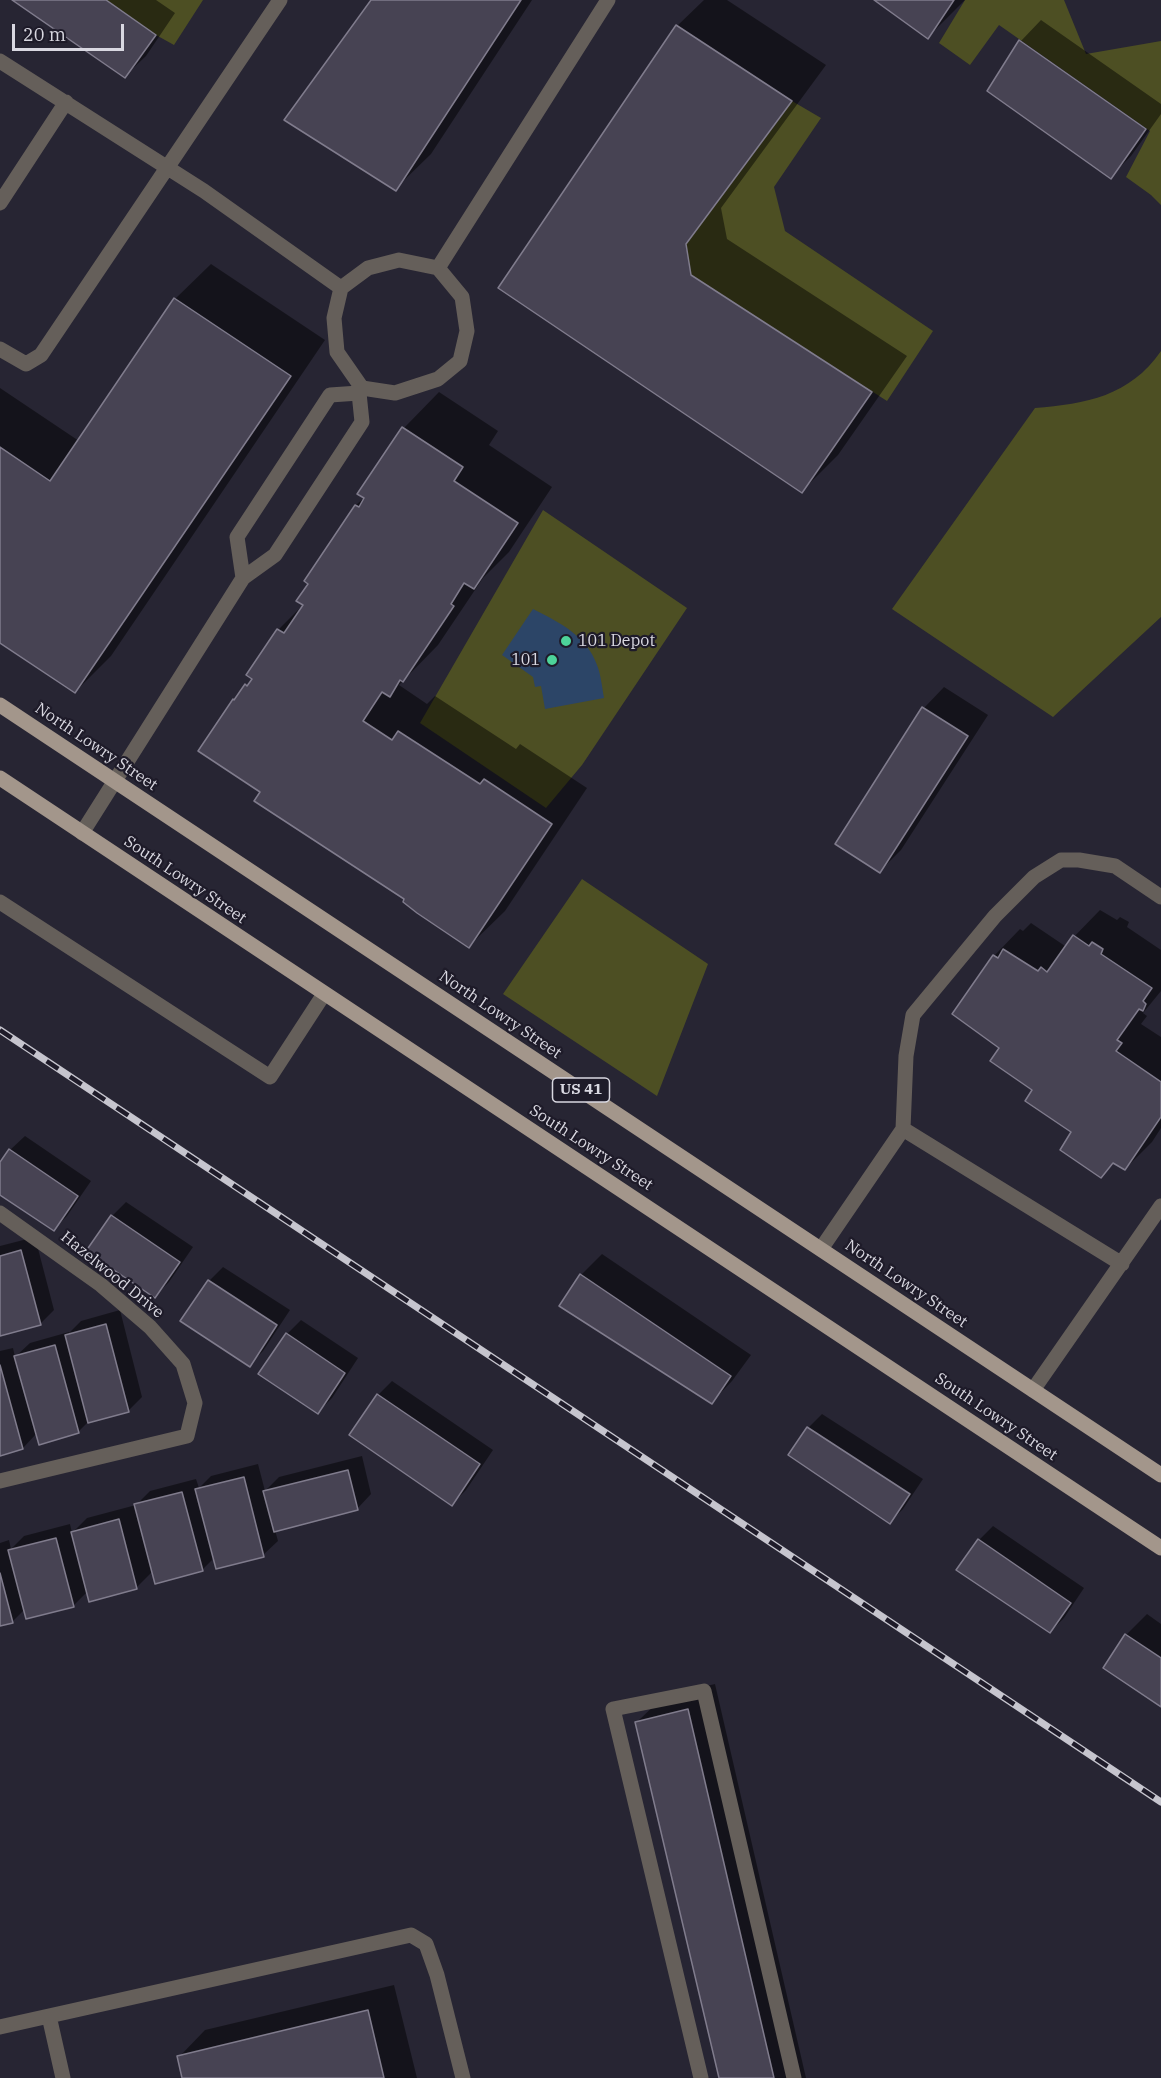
<!DOCTYPE html>
<style>
body{margin:0}
#map{position:relative;width:1161px;height:2078px;overflow:hidden;background:#272533;font-family:"IBM Plex Serif",serif}
canvas{display:block}
.scale{position:absolute;left:12px;top:24px;width:112px;height:27px;box-sizing:border-box;border:3px solid #d9d8e1;border-top:0;padding-left:8px;font-size:18px;line-height:21px;white-space:nowrap;color:#d9d8e1;-webkit-text-stroke:4px #1e1b29;paint-order:stroke}
</style>
<div id="map">
<canvas width="1161" height="2078"></canvas>
<div class="scale">20 m</div>
</div>
<script>
const ctx = document.querySelector('canvas').getContext('2d');
ctx.lineJoin = 'round';
function fillPath(path, color) { ctx.fillStyle = color; ctx.fill(path, 'evenodd'); }
function trace(path, color, width, dash) { ctx.strokeStyle = color; ctx.lineWidth = width; ctx.lineCap = dash ? 'butt' : 'round'; ctx.setLineDash(dash || []); ctx.stroke(path); }
function label(font, color, halo, rows, align = 'center') {
  ctx.font = font + ' "IBM Plex Serif",serif'; ctx.lineWidth = 4.5; ctx.setLineDash([]); ctx.textBaseline = 'middle'; ctx.strokeStyle = halo; ctx.fillStyle = color; for (const [text, x, y, turn = 0] of rows) {
    ctx.save(); ctx.translate(x, y); ctx.rotate((+turn || 0) * Math.PI / 180); ctx.textAlign = isNaN(turn) ? turn : align; if (halo) ctx.strokeText(text, 0, 0); ctx.fillText(text, 0, 0); ctx.restore();
  }
}
fillPath(new Path2D(`
 M106 0H203L174 45 156 35Z
 M965 0H1064L1086 54 1161 41V205L1151 195 1126 177 1150 131 999 25 970 65 939 43Z
 M792 101 821 118 774 187 785 231 933 331 887 401 691 275 686 244Z
 M1161 351V617L1053 717 892 609 1035 408C1086 404 1130 396 1161 351Z
 M543 510 687 608 582 765 546 808 420 723Z
 M582 879 708 964 657 1096 503 994Z`), '#4d4f23');
fillPath(new Path2D(`
 M533 609C559 622 587 636 597 665 601 675 602 687 604 698L545 709 541 686 535 687 533 677 502 655Z`), '#2c4567');
fillPath(new Path2D(`
 M14 0H156L175 13 146 56 125 76Z
 M372 0H532L431 154 395 189Z
 M704 0H727L826 65 721 208 727 239 907 356 838 455 802 491 500 288 677 26Z
 M876 0H965L928 37Z
 M1041 20 1161 104V114L1131 156 1110 177 1021 41Z
 M211 264 325 340 111 656 75 692 0 641V388L79 441 175 299Z
 M439 392 498 431 489 445 552 487 509 552 483 578 438 645 399 685 427 704 435 696 516 749 520 744 587 788 505 911 469 946 262 791 200 750 234 700 253 678 278 630 304 604 310 583 306 581 356 505 365 497 359 494 404 428Z
 M944 687 988 715 901 850 880 871 837 843 924 708Z
 M1100 910 1117 920 1120 917 1129 922 1127 927 1161 950V991L1143 1013 1147 1016 1141 1024 1161 1037V1128L1152 1142 1125 1169 1115 1162 1101 1176 1073 1131 1034 1090 1002 1047 994 956 1020 929 1023 931 1031 923 1065 946Z
 M25 1136 91 1181 67 1216 53 1230 0 1193V1165L10 1150Z
 M126 1202 193 1247 169 1282 155 1296 112 1216Z
 M35 1237 54 1310 40 1324 0 1333V1246Z
 M602 1254 751 1355 732 1381 712 1402 581 1275Z
 M223 1267 290 1310 263 1351 249 1365 209 1281Z
 M120 1310 142 1397 128 1411 89 1421 78 1432 37 1433 23 1448 0 1454V1351L13 1348 15 1357 30 1343 69 1332V1333L81 1321Z
 M301 1320 358 1358 332 1398 318 1412 287 1334Z
 M392 1381 493 1450 466 1490 452 1504 378 1395Z
 M822 1414 923 1479 903 1509 889 1523 808 1428Z
 M362 1456 371 1494 357 1509 275 1530 278 1541 263 1555 214 1558 202 1570 153 1571 136 1588 88 1591 73 1606 25 1609 12 1622 0 1625V1543L9 1540 11 1549 24 1536 70 1524 72 1533 87 1518 136 1505 150 1491 196 1479 199 1488 211 1476 258 1464 265 1491 279 1477Z
 M993 1526 1084 1588 1064 1618 1050 1632 979 1540Z
 M1147 1614 1161 1624V1705L1126 1635Z
 M715 1684 806 2078H720L637 1722 664 1696Z
 M394 1985 417 2078H184L179 2057 205 2030Z`), '#0007');
const building = new Path2D(`
 M12 0H106L156 35 125 78Z
 M371 0H521L396 191 284 120Z
 M874 0H954L928 39Z
 M676 25 792 101 686 244 691 275 872 392 802 493 498 288Z
 M1019 40 1146 129 1111 179 987 91Z
 M174 298 291 376 75 693 0 643V447L50 481Z
 M402 427 463 467 454 481 518 523 474 589 464 583 451 604 454 606 403 682 400 680 390 697 382 692 363 721 392 740 398 731 480 784 484 779 552 824 469 948 417 913 403 902 404 899 254 801 260 792 198 751 233 699 234 700 245 684 247 686 252 679 246 675 277 629 284 633 303 605 296 601 308 584 304 581 355 505 359 507 364 498 357 494Z
 M922 707 968 736 880 873 835 844Z
 M1073 935 1089 946 1092 942 1103 949 1101 954 1152 988 1143 1001 1146 1004 1143 1011 1139 1009 1117 1040 1122 1043 1116 1051 1161 1082V1117L1125 1170 1113 1163 1101 1178 1060 1150 1071 1132 1025 1101 1032 1090 990 1061 999 1048 952 1014 993 955 998 958 1003 949 1038 971 1041 967 1047 972Z
 M9 1149 78 1196 54 1231 0 1195V1162Z
 M111 1215 180 1262 155 1298 86 1251Z
 M21 1250 41 1325 0 1336V1256Z
 M580 1274 731 1376 712 1404 559 1306Z
 M208 1280 277 1325 250 1367 180 1321Z
 M106 1324 129 1412 88 1423 65 1335Z
 M286 1333 345 1373 318 1414 258 1374Z
 M55 1345 79 1433 39 1445 14 1356Z
 M0 1365 23 1449 0 1456Z
 M377 1394 480 1464 452 1506 349 1435Z
 M807 1427 910 1494 890 1524 788 1455Z
 M348 1470 358 1510 274 1532 263 1491Z
 M244 1477 264 1557 216 1569 195 1489Z
 M182 1492 203 1571 155 1584 134 1504Z
 M119 1519 137 1589 89 1602 71 1532Z
 M56 1538 74 1607 26 1619 8 1550Z
 M978 1539 1071 1603 1050 1633 956 1570Z
 M0 1573 13 1623 0 1626Z
 M1125 1634 1161 1658V1707L1103 1668Z
 M688 1709 774 2078H719L635 1722Z
 M368 2010 384 2078H182L177 2056Z`);
fillPath(building, '#474353');
trace(building, '#807c8d', 1.5);
trace(new Path2D(`
 M0 902 270 1077 324 994
 M903 1129 1122 1264
 M821 1249 903 1129 906 1056 913 1015 995 916 1034 877 1061 860H1079L1115 866 1161 897
 M1033 1390 1161 1206
 M49 2016 411 1935 426 1944 437 1975 463 2078
 M0 2027 49 2016 63 2078
 M701 2078 613 1709 704 1691 794 2078`), '#655f5a', 15);
trace(new Path2D(`
 M0 61 204 191 341 288
 M0 203 66 102
 M438 268 608 0
 M0 349 26 364 41 355 280 0
 M82 833 243 578 275 555 362 422 359 393 362 388 395 393 438 379 460 361 467 331 462 297 438 268 399 260 368 268 341 288 334 318 337 352 362 388 359 393 330 395 237 537 243 578
 M0 1213 101 1285 150 1327 183 1364 195 1403 187 1436 0 1481`), '#655f5a', 15);
trace(new Path2D(`
 M0 705 1161 1475
 M0 778 1161 1548`), '#a3968b', 15);
const rail = new Path2D(`
 M0 1030 1161 1802`);
trace(rail, '#c6c5ce', 7);
trace(rail, '#1e1b29', 4.5, [14]);
for (const [x, y, r, color] of [
 [566,641,6,"#4dd39a"],
 [552,660,6,"#4dd39a"]
]) { const dot = new Path2D(); dot.arc(x, y, r, 0, 2 * Math.PI); ctx.fillStyle = color; ctx.fill(dot); trace(dot, '#1e1b29', 2); }
for (const [x, y, w] of [
 [581,1090,57]
]) { const box = new Path2D(); box.roundRect(x - w / 2, y - 12, w, 24, 4.5); ctx.fillStyle = '#1e1b29'; ctx.fill(box); trace(box, '#d9d8e1', 1.5); }
label('bold 15px', '#d9d8e1', null, [
 ["US 41",581,1090]
]);
label('16px', '#d9d8e1', '#1e1b29', [
 ["101 Depot",578,641],
 ["101",540,660,"right"]
], 'left');
label('16px', '#d9d8e1', '#1e1b29', [
 ["North Lowry Street",96,747,34],
 ["South Lowry Street",185,880,34],
 ["North Lowry Street",500,1015,34],
 ["South Lowry Street",591,1148,33],
 ["Hazelwood Drive",112,1275,39],
 ["North Lowry Street",906,1284,34],
 ["South Lowry Street",996,1417,34]
]);
</script>
